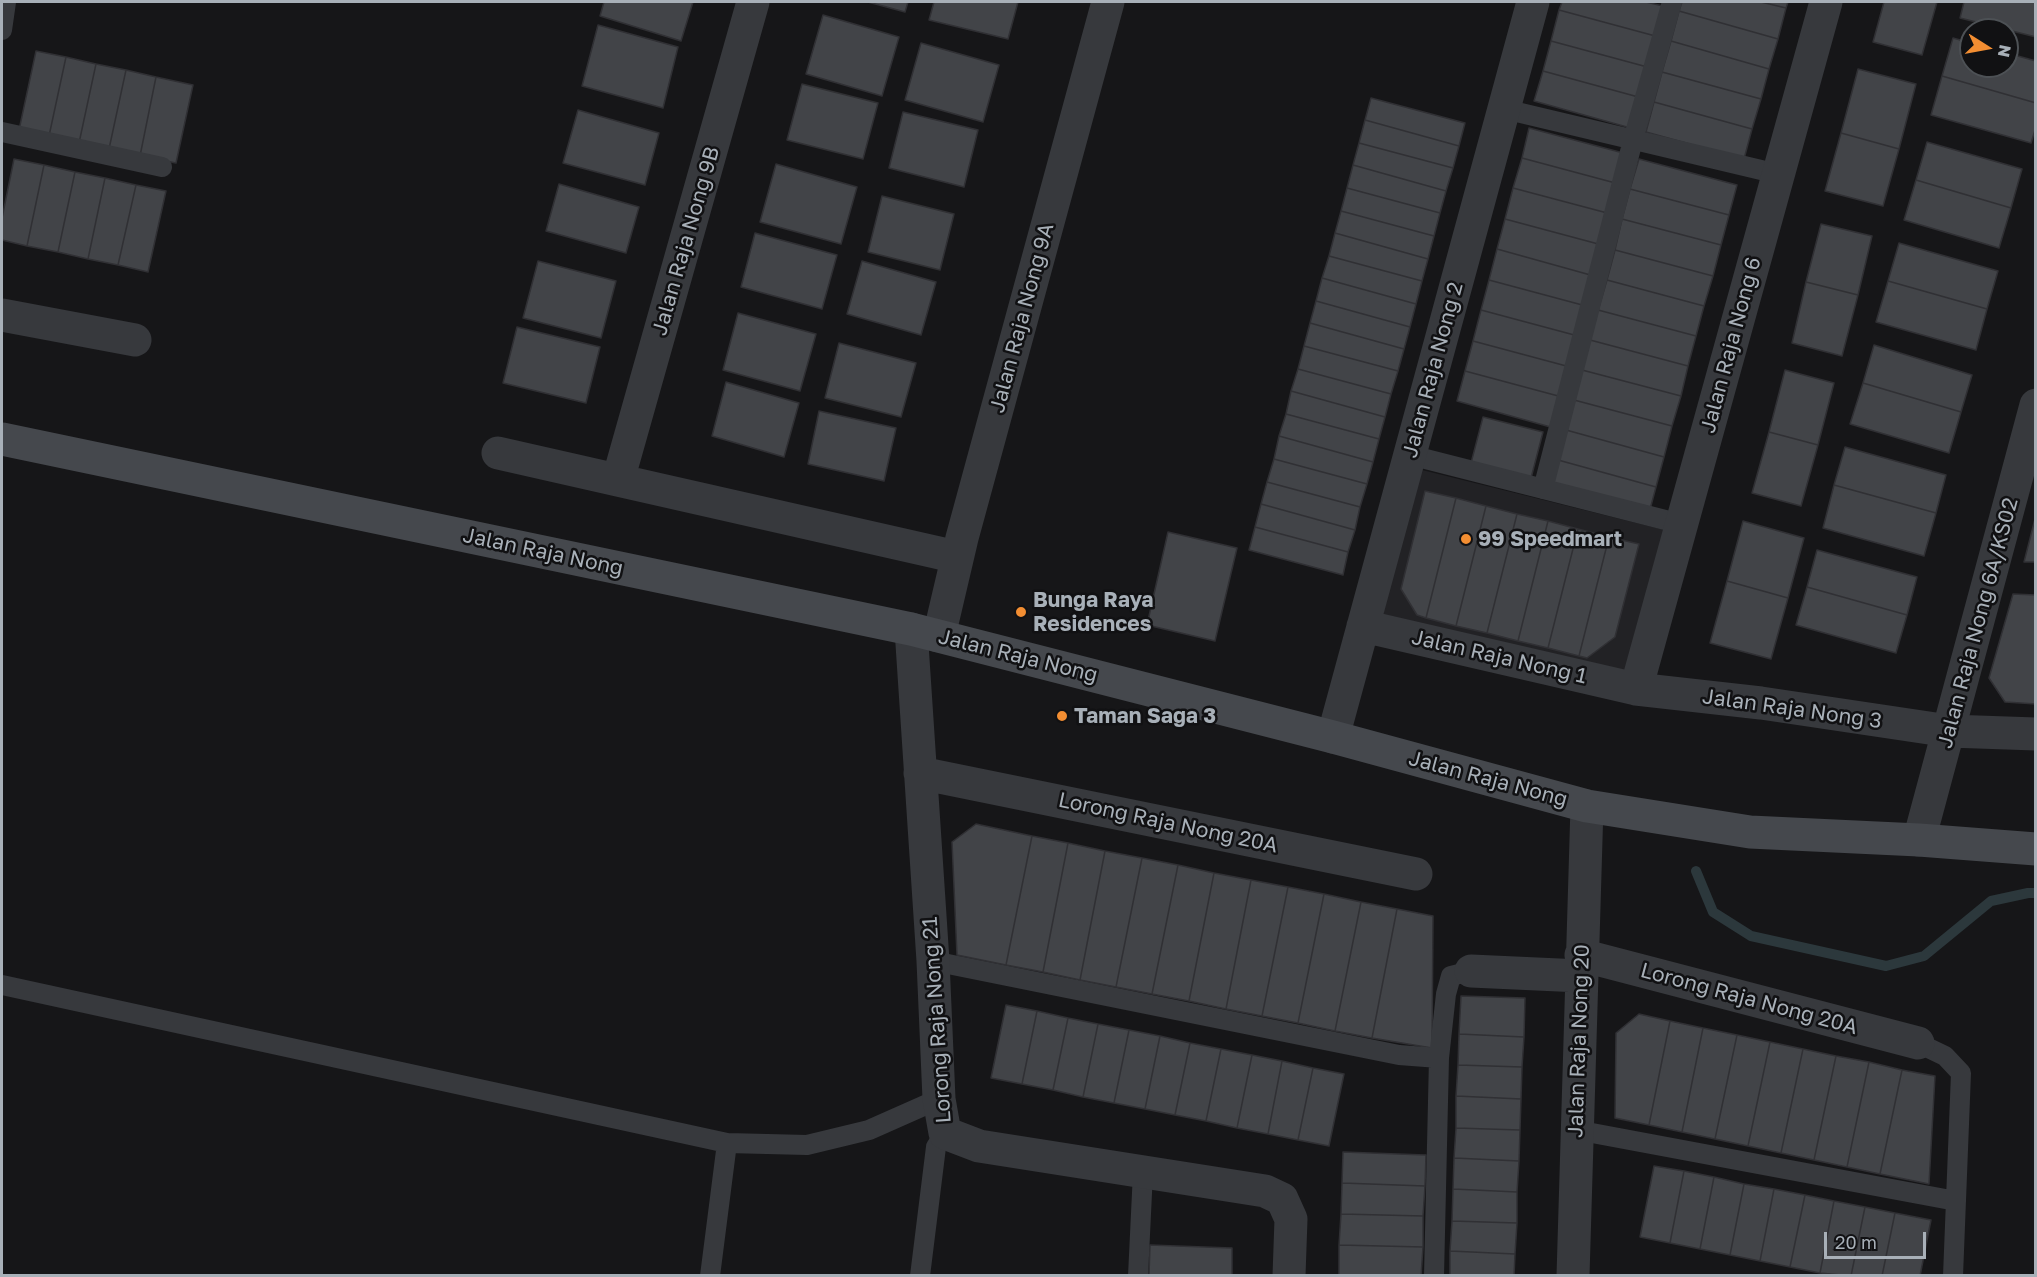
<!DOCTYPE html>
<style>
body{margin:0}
#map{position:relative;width:2037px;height:1277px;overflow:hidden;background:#161618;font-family:"Golos Text",sans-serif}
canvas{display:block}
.frame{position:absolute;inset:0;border:3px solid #a8b0b8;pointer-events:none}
.north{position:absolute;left:1959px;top:18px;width:60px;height:60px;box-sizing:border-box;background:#111113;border:2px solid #4d5155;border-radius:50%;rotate:101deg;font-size:16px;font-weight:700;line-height:24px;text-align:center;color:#a8b0b8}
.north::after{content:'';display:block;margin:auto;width:21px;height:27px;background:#f38e32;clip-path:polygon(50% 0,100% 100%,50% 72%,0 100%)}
.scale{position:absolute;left:1824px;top:1232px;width:102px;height:27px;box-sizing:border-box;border:3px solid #a8b0b8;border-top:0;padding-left:8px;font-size:18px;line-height:21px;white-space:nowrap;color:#a8b0b8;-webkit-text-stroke:4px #111113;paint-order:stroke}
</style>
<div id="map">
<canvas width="2037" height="1277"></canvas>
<div class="frame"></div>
<div class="north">N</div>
<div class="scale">20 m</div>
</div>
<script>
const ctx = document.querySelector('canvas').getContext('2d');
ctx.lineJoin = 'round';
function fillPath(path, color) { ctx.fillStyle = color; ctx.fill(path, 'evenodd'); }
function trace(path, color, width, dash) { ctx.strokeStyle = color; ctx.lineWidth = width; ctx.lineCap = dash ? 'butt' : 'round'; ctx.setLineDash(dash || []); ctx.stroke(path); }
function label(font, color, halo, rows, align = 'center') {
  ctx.font = font + ' "Golos Text",sans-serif'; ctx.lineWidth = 5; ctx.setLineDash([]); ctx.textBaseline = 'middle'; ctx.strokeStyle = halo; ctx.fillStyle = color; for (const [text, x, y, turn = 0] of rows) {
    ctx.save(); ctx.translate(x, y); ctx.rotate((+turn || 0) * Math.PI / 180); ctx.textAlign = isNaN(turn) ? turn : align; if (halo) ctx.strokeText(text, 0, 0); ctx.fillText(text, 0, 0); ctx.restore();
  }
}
fillPath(new Path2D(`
 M1418 469 1669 531 1629 672 1381 617Z`), '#222225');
trace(new Path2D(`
 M1696 871 1713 912 1751 936 1886 966 1924 956 1991 901 2028 893H2036`), '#2c383c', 10);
const building = new Path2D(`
 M604 2H693L681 41 600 16Z
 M868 2H908L905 12Z
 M934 2H1018L1008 39 929 20Z
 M1562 2H1646L1667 7 1659 37 1559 10Z
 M1682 2H1761L1786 8 1778 39 1679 11Z
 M1761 2H1788L1786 8Z
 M1884 2H1937L1922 55 1873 42Z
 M1964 2H2036V37L1960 18Z
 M1559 10 1659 37 1651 68 1551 41Z
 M1679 11 1778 39 1769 69 1671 41Z
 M823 15 899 37 882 96 806 74Z
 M598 25 678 47 663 108 582 86Z
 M1953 38 1971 43V66H2007V53L2036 61V103L1942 76Z
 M1551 41 1651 68 1642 98 1543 71Z
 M1671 41 1769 69 1761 99 1662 72Z
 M921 43 999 65 983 122 905 100Z
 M36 51 66 57 49 136 19 130Z
 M66 57 96 64 79 143 49 136Z
 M96 64 126 70 109 149 79 143Z
 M1858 69 1916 84 1899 149 1841 133Z
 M126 70 156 77 140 156 109 149Z
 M1543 71 1642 98 1634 129 1534 101Z
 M1662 72 1761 99 1752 129 1654 102Z
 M1942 76 2036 103V127L2031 143 1931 115Z
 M156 77 193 85 176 163 140 156Z
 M802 84 878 103 863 159 787 140Z
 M1371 98 1465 123 1459 146 1365 120Z
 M1654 102 1752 129 1744 159 1646 132Z
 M578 110 659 133 645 185 563 163Z
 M903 112 978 130 964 187 889 168Z
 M1365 120 1459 146 1453 168 1359 143Z
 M1529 128 1627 154 1619 184 1522 158Z
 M1841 133 1899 149 1883 206 1825 191Z
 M1927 142 2022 169 2011 208 1916 180Z
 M1359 143 1453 168 1446 191 1353 165Z
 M1522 158 1619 184 1611 214 1513 188Z
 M14 159 44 165 27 246 2 240V218Z
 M1639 159 1737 185 1729 215 1630 189Z
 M776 164 857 187 841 244 760 222Z
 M44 165 75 172 58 252 27 246Z
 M1353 165 1446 191 1440 213 1347 188Z
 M75 172 105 178 88 259 58 252Z
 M105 178 136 185 118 265 88 259Z
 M1916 180 2011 208 1999 248 1904 220Z
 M559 184 639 207 626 253 546 231Z
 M136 185 166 191 148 272 118 265Z
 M1347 188 1440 213 1434 236 1341 211Z
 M1513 188 1611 214 1602 245 1505 219Z
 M1630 189 1729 215 1721 245 1622 219Z
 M882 196 954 214 940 270 868 252Z
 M1341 211 1434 236 1428 259 1335 233Z
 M1505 219 1602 245 1594 276 1497 249Z
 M1622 219 1721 245 1713 276 1615 250Z
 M1821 224 1872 236 1858 295 1806 282Z
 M755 233 837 255 822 309 741 287Z
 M1335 233 1428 259 1422 281 1329 256Z
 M1899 243 1998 271 1987 309 1888 281Z
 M1497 249 1594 276 1586 306 1489 280Z
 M1615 250 1713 276 1704 306 1607 280Z
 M1329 256 1422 281 1416 304 1322 278Z
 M538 261 616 281 601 338 523 318Z
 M862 261 936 282 921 335 847 314Z
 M1322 278 1416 304 1410 327 1316 301Z
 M1489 280 1586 306 1578 336 1481 310Z
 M1607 280 1704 306 1696 336 1598 310Z
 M1888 281 1987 309 1976 350 1876 322Z
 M1806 282 1858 295 1842 356 1792 343Z
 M1316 301 1410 327 1404 349 1310 323Z
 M1481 310 1578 336 1570 367 1473 341Z
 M1598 310 1696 336 1688 366 1590 340Z
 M738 313 816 334 800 391 723 370Z
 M1310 323 1404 349 1398 371 1304 346Z
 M517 327 600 347 586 403 503 383Z
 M1590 340 1688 366 1681 396 1582 370Z
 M1473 341 1570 367 1562 397 1465 371Z
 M839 343 916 363 901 417 825 398Z
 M1874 345 1972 375 1961 412 1863 383Z
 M1304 346 1398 371 1391 394 1298 369Z
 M1298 369 1391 394 1385 417 1291 391Z
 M1582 370 1681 396 1672 426 1574 400Z
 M1785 370 1834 383 1818 445 1769 432Z
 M1465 371 1562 397 1554 428 1457 401Z
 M726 382 799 403 784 457 712 436Z
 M1863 383 1961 412 1949 453 1850 424Z
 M1291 391 1385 417 1379 439 1286 414Z
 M1574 400 1672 426 1664 457 1566 430Z
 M819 411 896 428 884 481 808 464Z
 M1286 414 1379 439 1373 462 1279 436Z
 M1483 417 1543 432 1530 482 1470 467Z
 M1566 430 1664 457 1656 487 1558 460Z
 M1769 432 1818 445 1801 506 1752 493Z
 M1279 436 1373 462 1367 484 1274 459Z
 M1845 447 1946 475 1936 513 1834 485Z
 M1274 459 1367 484 1360 507 1267 482Z
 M1558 460 1656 487 1648 517 1550 491Z
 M1267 482 1360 507 1355 530 1261 504Z
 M1834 485 1936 513 1924 556 1823 528Z
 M1425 491 1456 498 1426 618 1417 615 1401 589Z
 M1456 498 1486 506 1456 626 1426 618Z
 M1261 504 1355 530 1348 552 1255 527Z
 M1486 506 1517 514 1487 633 1456 626Z
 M1517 514 1548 521 1518 641 1487 633Z
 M2036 515V562H2024Z
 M1548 521 1578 529 1548 648 1518 641Z
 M1743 521 1804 538 1788 598 1727 581Z
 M1255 527 1348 552 1343 575 1249 550Z
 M1578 529 1609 537 1579 656 1548 648Z
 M1168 532 1237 548 1215 641 1147 625Z
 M1609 537 1639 544 1615 637 1587 658 1579 656Z
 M1817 550 1917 577 1907 615 1807 587Z
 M1727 581 1788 598 1771 659 1710 643Z
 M1807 587 1907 615 1896 653 1796 625Z
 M2013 594 2036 595V704L2005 702 1989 678Z
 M976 824 1032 836 1006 965 957 955 952 842Z
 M1032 836 1068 843 1043 972 1006 965Z
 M1068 843 1105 851 1080 980 1043 972Z
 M1105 851 1142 858 1116 987 1080 980Z
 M1142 858 1178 865 1152 994 1116 987Z
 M1178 865 1214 873 1189 1001 1152 994Z
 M1214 873 1251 880 1226 1009 1189 1001Z
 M1251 880 1288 887 1262 1016 1226 1009Z
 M1288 887 1324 894 1298 1023 1262 1016Z
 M1324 894 1361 902 1335 1031 1298 1023Z
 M1361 902 1397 909 1372 1038 1335 1031Z
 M1397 909 1433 916 1432 1048 1372 1038Z
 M1461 996 1525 998 1524 1037 1459 1034Z
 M1006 1005 1037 1011 1022 1084 991 1078Z
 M1037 1011 1068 1018 1053 1090 1022 1084Z
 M1639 1014 1670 1021 1649 1125 1615 1118 1616 1033Z
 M1068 1018 1098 1024 1083 1097 1053 1090Z
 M1670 1021 1703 1028 1682 1132 1649 1125Z
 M1098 1024 1129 1030 1114 1103 1083 1097Z
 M1703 1028 1737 1035 1715 1139 1682 1132Z
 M1129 1030 1160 1036 1145 1109 1114 1103Z
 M1459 1034 1524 1037 1522 1067 1458 1065Z
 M1737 1035 1770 1042 1748 1146 1715 1139Z
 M1160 1036 1190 1043 1175 1115 1145 1109Z
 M1770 1042 1803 1049 1781 1153 1748 1146Z
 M1190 1043 1221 1049 1206 1121 1175 1115Z
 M1221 1049 1252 1055 1237 1128 1206 1121Z
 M1803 1049 1836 1056 1814 1160 1781 1153Z
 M1252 1055 1282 1061 1268 1134 1237 1128Z
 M1836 1056 1869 1062 1847 1167 1814 1160Z
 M1282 1061 1313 1068 1298 1140 1268 1134Z
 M1869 1062 1902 1070 1880 1174 1847 1167Z
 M1458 1065 1522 1067 1521 1099 1456 1096Z
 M1313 1068 1344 1074 1329 1146 1298 1140Z
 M1902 1070 1935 1076 1929 1184 1880 1174Z
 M1456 1096 1521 1099 1520 1130 1456 1128Z
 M1456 1128 1520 1130 1519 1161 1454 1158Z
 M1343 1152 1426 1155 1425 1186 1342 1183Z
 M1454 1158 1519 1161 1517 1192 1453 1189Z
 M1654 1166 1684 1171 1670 1243 1640 1237Z
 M1684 1171 1714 1177 1700 1249 1670 1243Z
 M1714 1177 1744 1184 1730 1255 1700 1249Z
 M1342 1183 1425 1186 1423 1216 1341 1214Z
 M1744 1184 1774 1189 1760 1261 1730 1255Z
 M1453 1189 1517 1192V1223L1452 1221Z
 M1774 1189 1805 1195 1790 1267 1760 1261Z
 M1805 1195 1834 1201 1820 1273 1790 1267Z
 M1834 1201 1865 1207 1851 1276 1820 1273Z
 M1865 1207 1895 1213 1882 1276H1851Z
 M1895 1213 1931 1220 1920 1276H1882Z
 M1341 1214 1423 1216V1247L1339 1245Z
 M1452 1221 1517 1223 1515 1254 1450 1251Z
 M1150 1245 1232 1248V1276L1149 1275Z
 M1339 1245 1423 1247 1421 1276 1339 1275Z
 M1450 1251 1515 1254 1514 1276H1450Z`);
fillPath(building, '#424448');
trace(building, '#303034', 1.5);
trace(new Path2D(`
 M2 30 6 2
 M1504 109 1778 174
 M2 132 162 167
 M1410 455 1681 524
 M1543 489 1633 140 1672 2
 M933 961 1399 1055 1439 1058
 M2 985 727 1143 807 1145 869 1130 939 1099
 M1918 1043 1945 1056 1961 1073 1953 1276
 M1576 1130 1956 1201
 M710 1276 727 1143
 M920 1276 936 1147 945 1133
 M1138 1276 1143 1172
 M1434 1276 1439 1058 1446 994 1451 976 1471 971`), '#37393d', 20);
trace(new Path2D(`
 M2 315 135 340
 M498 453 957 557
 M618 480 753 2
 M1363 626 1636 689 1761 703 1949 731 2036 734
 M911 629 933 961 939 1099 945 1133 979 1146 1265 1191 1282 1199 1291 1219 1289 1276
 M939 636 962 538 1108 2
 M1636 689 1826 2
 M1333 737 1533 2
 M920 773 1416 874
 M1919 840 2036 405
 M1581 955 1918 1043
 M1471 971 1581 976
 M1573 1276 1587 806`), '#37393d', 33);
trace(new Path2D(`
 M2 439 911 629 1333 737 1587 806 1750 832 1919 840 2036 849`), '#45484d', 33);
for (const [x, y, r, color] of [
 [1466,539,6,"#f38e32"],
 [1021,612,6,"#f38e32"],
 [1062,716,6,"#f38e32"]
]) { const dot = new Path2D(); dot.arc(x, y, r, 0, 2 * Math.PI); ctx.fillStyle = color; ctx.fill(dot); trace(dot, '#111113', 2); }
label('21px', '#a8b0b8', '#111113', [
 ["Jalan Raja Nong 9B",686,241,-74],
 ["Jalan Raja Nong 9A",1022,318,-75],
 ["Jalan Raja Nong 6",1731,345,-75],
 ["Jalan Raja Nong 2",1433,370,-75],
 ["Jalan Raja Nong",543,552,12],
 ["Jalan Raja Nong 6A/KS02",1978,623,-75],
 ["Jalan Raja Nong",1018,656,14],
 ["Jalan Raja Nong 1",1499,657,13],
 ["Jalan Raja Nong 3",1792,709,8],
 ["Jalan Raja Nong",1488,779,15],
 ["Lorong Raja Nong 20A",1168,823,12],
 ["Lorong Raja Nong 20A",1749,999,15],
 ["Lorong Raja Nong 21",937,1020,-94],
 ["Jalan Raja Nong 20",1579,1041,-88]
]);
label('bold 21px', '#a8b0b8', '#111113', [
 ["99 Speedmart",1478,539],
 ["Bunga Raya",1033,600],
 ["Residences",1033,624],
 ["Taman Saga 3",1074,716]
], 'left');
</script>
